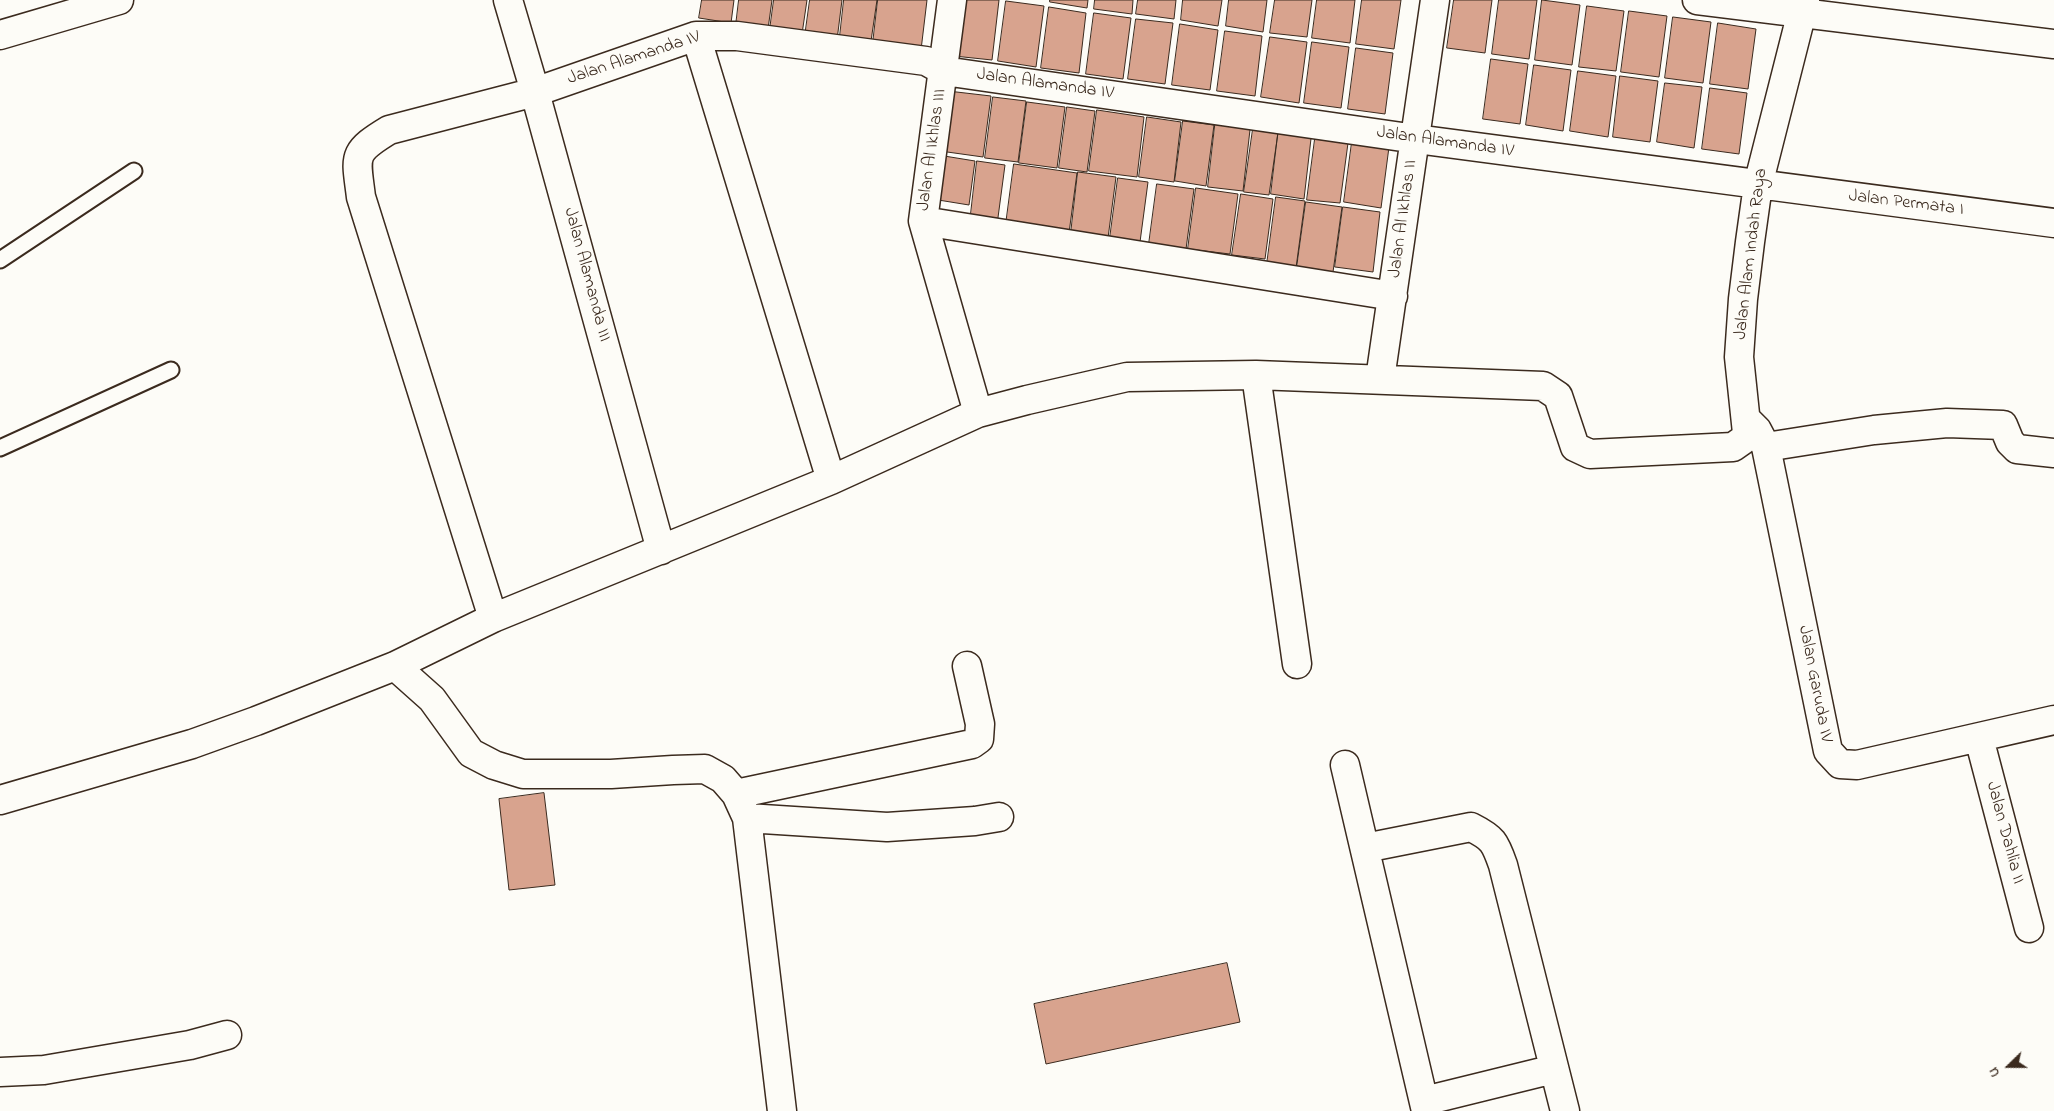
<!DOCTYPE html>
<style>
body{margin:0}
#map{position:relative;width:2054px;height:1111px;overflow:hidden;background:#fdfcf7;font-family:"Indie Flower",sans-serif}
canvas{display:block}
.north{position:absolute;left:1984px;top:1041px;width:50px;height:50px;-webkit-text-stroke:4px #fdfcf7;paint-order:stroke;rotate:248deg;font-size:14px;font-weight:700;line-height:20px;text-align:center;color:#3b2a1e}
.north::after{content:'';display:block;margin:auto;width:18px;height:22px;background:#3b2a1e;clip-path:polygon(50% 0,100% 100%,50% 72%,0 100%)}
</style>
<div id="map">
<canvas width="2054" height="1111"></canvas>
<div class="north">U</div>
</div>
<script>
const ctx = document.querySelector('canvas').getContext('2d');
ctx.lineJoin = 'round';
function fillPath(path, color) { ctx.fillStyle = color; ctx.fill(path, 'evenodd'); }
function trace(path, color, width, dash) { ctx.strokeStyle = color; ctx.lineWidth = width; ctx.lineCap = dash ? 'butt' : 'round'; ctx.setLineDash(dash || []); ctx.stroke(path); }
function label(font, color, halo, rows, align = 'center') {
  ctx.font = font + ' "Indie Flower",sans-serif'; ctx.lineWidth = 4; ctx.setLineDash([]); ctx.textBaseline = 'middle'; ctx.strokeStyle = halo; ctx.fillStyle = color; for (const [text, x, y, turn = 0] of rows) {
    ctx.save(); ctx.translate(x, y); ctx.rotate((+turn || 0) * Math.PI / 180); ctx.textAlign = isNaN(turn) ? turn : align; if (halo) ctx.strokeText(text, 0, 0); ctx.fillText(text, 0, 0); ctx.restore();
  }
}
const building = new Path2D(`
 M702 0H734L731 23 699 18Z
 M739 0H772L768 29 736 25Z
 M774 0H807L802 34 770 29Z
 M810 0H842L837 40 805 36Z
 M844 0H877L871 41 840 36Z
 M878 0H927L921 50 873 43Z
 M961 0H999L992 60 954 56Z
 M1050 0H1088L1087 8 1050 2Z
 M1095 0H1133L1132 14 1094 9Z
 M1138 0H1176L1174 19 1136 14Z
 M1183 0H1222L1218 26 1181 20Z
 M1229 0H1267L1263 32 1226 26Z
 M1275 0H1312L1307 37 1270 33Z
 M1317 0H1355L1350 43 1312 38Z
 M1362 0H1401L1394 49 1356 44Z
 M1454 0H1492L1485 53 1447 48Z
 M1499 0H1537L1529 59 1492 54Z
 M1542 0 1580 5 1572 65 1535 60Z
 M1006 1 1044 6 1036 67 998 61Z
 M1587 6 1624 11 1616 71 1579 67Z
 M1049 7 1086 13 1079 73 1041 68Z
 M1629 11 1667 16 1659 77 1621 72Z
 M1094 13 1131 18 1123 79 1086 74Z
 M1673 17 1711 22 1703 83 1665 78Z
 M1136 19 1173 23 1165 84 1128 79Z
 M1718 23 1756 29 1748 89 1710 84Z
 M1180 24 1218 30 1210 90 1172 85Z
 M1225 31 1262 36 1255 96 1217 91Z
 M1270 37 1307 42 1299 103 1261 97Z
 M1312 42 1349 47 1341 108 1304 103Z
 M1356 48 1393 53 1385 114 1348 109Z
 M1491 59 1528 64 1520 124 1483 119Z
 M1534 65 1571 70 1563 131 1526 125Z
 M1578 71 1616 76 1608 137 1570 131Z
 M1620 76 1658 81 1650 142 1613 137Z
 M1665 83 1702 87 1694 148 1657 142Z
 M1710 88 1747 93 1739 154 1702 149Z
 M948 91 991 96 983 157 940 151Z
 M993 97 1026 101 1018 162 985 158Z
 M1027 102 1065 107 1057 168 1019 163Z
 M1067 107 1095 111 1087 172 1059 168Z
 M1097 110 1144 117 1137 177 1089 171Z
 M1147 117 1181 122 1174 182 1139 177Z
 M1216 117 1251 121 1243 191 1208 187Z
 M1183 121 1214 125 1206 186 1175 181Z
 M1254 122 1279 126 1269 195 1244 192Z
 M1279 126 1312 130 1304 199 1271 194Z
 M1315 139 1348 143 1340 203 1307 200Z
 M1352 142 1389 147 1381 208 1344 202Z
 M938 155 975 161 969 205 932 199Z
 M977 161 1005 165 997 225 970 222Z
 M1014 164 1077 173 1069 233 1006 224Z
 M1078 172 1116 177 1108 238 1071 233Z
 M1118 178 1148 182 1140 242 1110 238Z
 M1157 184 1194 189 1186 249 1149 244Z
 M1196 188 1238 194 1230 254 1188 249Z
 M1241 194 1273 199 1265 259 1232 255Z
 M1276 197 1305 201 1296 268 1267 264Z
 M1306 202 1342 207 1333 272 1297 267Z
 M1343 207 1380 212 1373 272 1335 267Z
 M544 793 555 885 509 890 499 799Z
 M1227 963 1240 1022 1046 1064 1034 1004Z`);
fillPath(building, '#d8a38e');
trace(building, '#3b2a1e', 1);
const lane = new Path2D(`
 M0 260 134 171
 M0 448 171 370`);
const street = new Path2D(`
 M508 0 531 78 661 550
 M952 0 923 221 978 413
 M1697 0 2054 44
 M0 35 119 0
 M696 36 831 480
 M923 221 1393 296
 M1256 375 1297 664
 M1380 379 1435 0
 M1747 420 1757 430 1766 447 1828 751 1840 764 1857 765 2054 720
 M1766 447 1874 430 1947 423 2003 425 2010 442 2017 449 2054 453
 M493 618 361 197C356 156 351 153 389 130L535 92 696 36H737L926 61 944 71 1416 139 2054 223
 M395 666 432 699 471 753 494 765 523 774H611L673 770 705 769 723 779 736 794 747 818 782 1111
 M1979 738 2029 928
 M1345 765 1426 1111
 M736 794 972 744 979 739 980 724 967 666
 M0 800 192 744 256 721 395 666 493 618 831 480 978 413 1027 400 1127 377 1256 375 1543 386 1558 396 1575 447 1590 454 1733 447 1743 440 1747 433 1739 357 1743 299 1750 242 1758 185 1805 0
 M747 818 887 827 975 821 999 817
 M1365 848 1471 827C1493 838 1495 842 1503 865L1565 1111
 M0 1072 44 1070 190 1045 227 1035
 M1424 1101 1554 1069`);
trace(lane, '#3b2a1e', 19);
trace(street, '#3b2a1e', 31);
trace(lane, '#fdfcf7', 15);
trace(street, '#fdfcf7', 28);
label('18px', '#3b2a1e', '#fdfcf7', [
 ["Jalan Alamanda IV",634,59,-18],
 ["Jalan Alamanda IV",1045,85,8],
 ["Jalan Alamanda IV",1445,143,8],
 ["Jalan Al Ikhlas III",933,150,-82],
 ["Jalan Permata I",1906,204,7],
 ["Jalan Al Ikhlas II",1404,219,-82],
 ["Jalan Alam Indah Raya",1752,254,-83],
 ["Jalan Alamanda III",586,275,75],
 ["Jalan Garuda IV",1814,684,79],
 ["Jalan Dahlia II",2004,833,75]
]);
</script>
